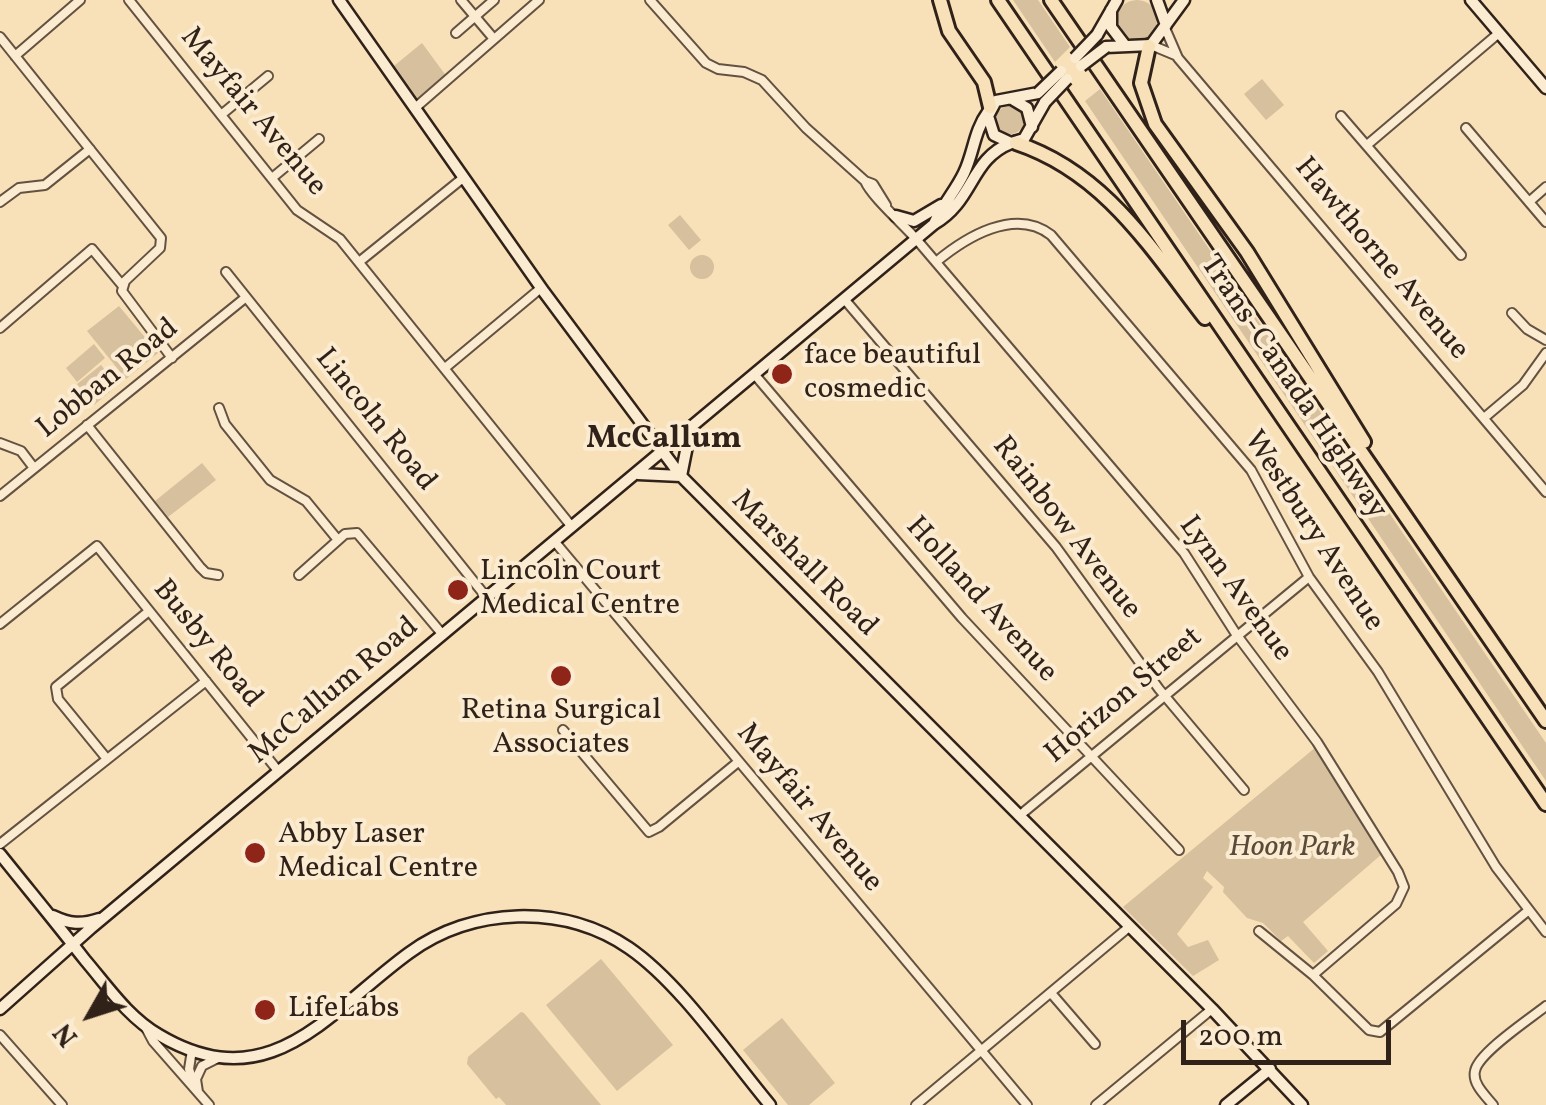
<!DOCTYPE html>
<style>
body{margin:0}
#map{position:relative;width:1546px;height:1105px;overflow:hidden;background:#f8e0b8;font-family:Vollkorn,serif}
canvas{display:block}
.north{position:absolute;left:40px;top:965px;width:100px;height:100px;-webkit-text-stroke:8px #faebd1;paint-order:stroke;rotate:231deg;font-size:28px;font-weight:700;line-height:40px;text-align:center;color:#312219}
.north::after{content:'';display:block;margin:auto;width:35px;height:45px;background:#312219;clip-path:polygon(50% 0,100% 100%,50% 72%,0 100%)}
.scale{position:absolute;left:1181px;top:1020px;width:210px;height:45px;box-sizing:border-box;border:5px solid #312219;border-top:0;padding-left:12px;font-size:30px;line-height:35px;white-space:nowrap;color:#312219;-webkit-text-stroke:8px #faebd1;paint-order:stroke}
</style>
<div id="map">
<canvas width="1546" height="1105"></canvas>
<div class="north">N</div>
<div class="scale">200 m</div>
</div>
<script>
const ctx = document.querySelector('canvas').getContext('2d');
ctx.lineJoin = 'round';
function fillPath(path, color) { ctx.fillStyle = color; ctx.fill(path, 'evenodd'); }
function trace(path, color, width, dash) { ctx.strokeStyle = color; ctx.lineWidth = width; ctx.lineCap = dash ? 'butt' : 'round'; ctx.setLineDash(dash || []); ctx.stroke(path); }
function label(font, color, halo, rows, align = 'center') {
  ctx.font = font + ' Vollkorn,serif'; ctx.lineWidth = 8; ctx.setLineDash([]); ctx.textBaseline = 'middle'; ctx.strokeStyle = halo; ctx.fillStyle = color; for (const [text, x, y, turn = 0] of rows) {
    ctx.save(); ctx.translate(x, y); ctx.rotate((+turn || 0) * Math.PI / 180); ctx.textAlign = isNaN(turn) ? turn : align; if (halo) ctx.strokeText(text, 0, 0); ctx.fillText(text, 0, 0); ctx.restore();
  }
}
fillPath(new Path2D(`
 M1013 0H1038L1070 47 1055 62Z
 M1117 20a20 20 0 1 1 40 0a20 20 0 1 1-40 0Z
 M422 43 447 77 415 106 389 70Z
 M1262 79 1284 105 1266 120 1244 94Z
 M1100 89 1546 743V781L1085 101Z
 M996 120a14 14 0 1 1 28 0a14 14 0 1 1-28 0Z
 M680 215 701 240 689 250 668 225Z
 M690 267a12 12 0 1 1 24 0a12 12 0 1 1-24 0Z
 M119 306 158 353 126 379 87 331Z
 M94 344 105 358 77 382 66 368Z
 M101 365 118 385 94 405 77 384Z
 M202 463 216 480 168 517 155 501Z
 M1316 747 1382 854 1303 922 1328 951 1314 963 1288 936 1281 941 1263 923 1247 918 1223 892 1224 887 1207 871 1203 878 1213 887 1177 934 1188 947 1208 940 1219 960 1193 976 1123 907Z
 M601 959 673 1045 617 1091 546 1005Z
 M521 1012 524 1013 601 1105H506L499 1097 496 1099 467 1064 468 1057Z
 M782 1018 835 1083 809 1105H788L743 1050Z`), '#d6c09d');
const street = new Path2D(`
 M129 0 297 210 340 239 572 527
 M461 0 494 39
 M650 0 706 63 718 69 744 72 762 80 806 128 865 181 873 184 886 205
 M1165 28 1178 58 1546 492
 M456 33 494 0
 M0 37 161 238 160 248 125 281 122 291 172 358
 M1151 45 1175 55
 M15 56 80 0
 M415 108 539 0
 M221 115 268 76
 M1341 116 1461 255
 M1466 128 1546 222
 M1367 145 1499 33
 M272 178 319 139
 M865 181C871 196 904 225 917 240L1184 553 1236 634 1317 742 1398 872 1404 887 1396 904 1313 975
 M0 202 19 188 45 185 90 149
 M1529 202 1546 187
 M359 262 463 178
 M936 262C966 237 1015 207 1051 235L1251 470 1309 577 1378 672 1496 867 1546 932
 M226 272 487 598
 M845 300 1056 547 1159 689 1244 790
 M1512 313 1527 329 1546 340
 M0 328 92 249 122 285
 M445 368 541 288
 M755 375 962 618 1179 850
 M219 408 225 424 270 480 306 501 338 540
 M1484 418 1523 385 1546 353
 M87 425 200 567 206 573 218 575
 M0 443 21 451 34 468
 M0 496 245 298
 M555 542 1027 1105
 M299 575 345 534 357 533 443 635
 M0 624 97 546 279 772
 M563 730 649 832 659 827 738 762
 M107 759 58 699 56 687 149 611
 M1019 816 1309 577
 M0 844 206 681
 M1259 931 1313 975 1369 1030 1380 1032 1529 910
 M1051 993 1095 1044
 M145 1026 153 1041 209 1105
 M0 1035 62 1105
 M192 1050 189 1069 194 1085
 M198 1092 196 1079 202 1066 218 1058
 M916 1105 1129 927
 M1096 1105 1212 1009
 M1493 1105C1486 1096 1472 1084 1475 1071 1478 1053 1531 1018 1546 1006`);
const secondary = new Path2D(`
 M339 0 544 292 681 476 1212 1009 1302 1105
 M1157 0 1166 25
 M1471 0 1546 88
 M1111 10V27L1124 44
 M1097 35 1117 0
 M1106 47 1151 45 1184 0
 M1038 93 996 101 988 116 994 135 1011 143 1024 139 1045 102
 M1012 99 1027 108 1032 127
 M896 216 914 221 941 205
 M934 224C942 205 955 192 964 173 974 152 974 131 988 112
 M638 474 681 476
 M681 476 690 431
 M0 854C28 889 57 924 85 960 108 987 128 1017 159 1035 270 1101 329 1011 409 953 472 907 563 903 629 948 680 983 729 1056 770 1105
 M53 916C70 924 81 925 99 919
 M0 1009 91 928 934 224C974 201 970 159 1011 143
 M1226 1105 1270 1069`);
const highway = new Path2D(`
 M940 0 949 31 984 82 990 107
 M998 0 1546 804
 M1051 0 1546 721
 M1149 46 1141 83 1155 124 1247 252 1364 442
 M1016 143C1104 172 1150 247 1205 318`);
trace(street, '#635241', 12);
trace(secondary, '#312219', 15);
trace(highway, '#312219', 18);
trace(street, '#faebd1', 8);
trace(secondary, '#faebd1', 10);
trace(highway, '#f8e0b8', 12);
const secondaryBridge = new Path2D(`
 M1075 58 1097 35
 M1081 66 1106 47
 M1038 93 1061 71
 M1045 102 1067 79`);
trace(secondaryBridge, '#312219', 15, []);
trace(secondaryBridge, '#faebd1', 10);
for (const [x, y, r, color] of [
 [782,374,12,"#8f2418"],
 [458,590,12,"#8f2418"],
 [561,676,12,"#8f2418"],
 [255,853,12,"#8f2418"],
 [265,1010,12,"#8f2418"]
]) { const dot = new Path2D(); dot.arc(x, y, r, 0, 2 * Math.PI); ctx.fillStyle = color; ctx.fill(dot); trace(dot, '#faebd1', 4); }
label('30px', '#312219', '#faebd1', [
 ["Mayfair Avenue",252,113,50],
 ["Hawthorne Avenue",1380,260,50],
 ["Lobban Road",109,380,-39],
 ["Trans-Canada Highway",1292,388,56],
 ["Lincoln Road",374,421,51],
 ["Rainbow Avenue",1065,529,52],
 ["Westbury Avenue",1312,532,57],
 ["Marshall Road",803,565,45],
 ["Lynn Avenue",1234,590,54],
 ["Holland Avenue",980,601,48],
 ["Busby Road",206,645,51],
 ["McCallum Road",335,692,-40],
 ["Horizon Street",1125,697,-40],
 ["Mayfair Avenue",808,809,50]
]);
label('30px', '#312219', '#faebd1', [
 ["face beautiful",804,357],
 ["cosmedic",804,391],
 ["Lincoln Court",480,573],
 ["Medical Centre",480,607],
 ["Retina Surgical",561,712,"center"],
 ["Associates",561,746,"center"],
 ["Abby Laser",278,836],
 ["Medical Centre",278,870],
 ["LifeLabs",288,1010]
], 'left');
label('italic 30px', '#5a4a3a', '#faebd1', [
 ["Hoon Park",1292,849]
]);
label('bold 32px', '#312219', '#faebd1', [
 ["McCallum",664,441]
]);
</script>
